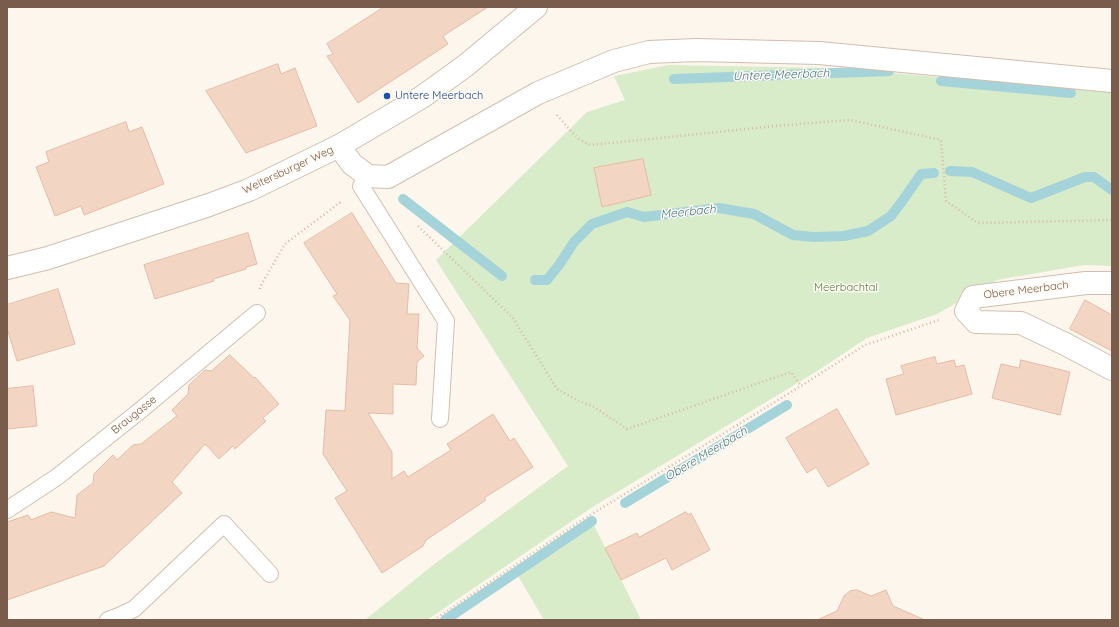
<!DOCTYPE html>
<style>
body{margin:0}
#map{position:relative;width:1119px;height:627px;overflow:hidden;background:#fdf6ec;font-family:Quicksand,sans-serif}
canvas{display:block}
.frame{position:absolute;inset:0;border:8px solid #7a5c4d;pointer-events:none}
</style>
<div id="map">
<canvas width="1119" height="627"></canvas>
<div class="frame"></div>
</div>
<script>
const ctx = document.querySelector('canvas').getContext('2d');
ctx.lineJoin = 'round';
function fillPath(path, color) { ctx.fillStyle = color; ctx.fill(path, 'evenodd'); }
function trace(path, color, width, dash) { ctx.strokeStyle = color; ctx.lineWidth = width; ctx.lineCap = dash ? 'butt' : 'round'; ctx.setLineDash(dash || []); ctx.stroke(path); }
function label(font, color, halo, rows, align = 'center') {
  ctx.font = font + ' Quicksand,sans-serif'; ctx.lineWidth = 3; ctx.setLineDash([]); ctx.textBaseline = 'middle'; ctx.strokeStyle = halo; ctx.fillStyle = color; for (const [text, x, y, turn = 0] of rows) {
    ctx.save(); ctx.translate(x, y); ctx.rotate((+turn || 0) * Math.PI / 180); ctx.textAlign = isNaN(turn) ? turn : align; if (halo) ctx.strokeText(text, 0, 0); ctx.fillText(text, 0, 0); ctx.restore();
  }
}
fillPath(new Path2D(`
 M669 65 830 68 1112 91V266L1084 265 997 280 937 314 867 338 814 373 591 508 427 620H365L433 565 568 466 436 260 587 112 625 100 614 76Z
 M594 525 641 620H544L518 576Z`), '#d8ecc9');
trace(new Path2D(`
 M674 79 889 71
 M941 81 1071 93
 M950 171 972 172 1031 198 1085 177H1094L1112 190
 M403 199 502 276
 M535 280H547L559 265 574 242 592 224 627 212 644 217 719 208 754 214 793 235 814 237 844 236 868 231 891 216 903 200 921 174 934 173
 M625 503 787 405
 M445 620 592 521`), '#a5d3da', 10);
const building = new Path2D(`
 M384 7H488L443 36 448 44 358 103 327 56 333 54 327 44Z
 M278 64 281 74 295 68 317 126 246 153 206 91Z
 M126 122 129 132 142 127 164 184 84 215 81 206 55 216 36 167 49 162 46 152Z
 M643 159 651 195 602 207 594 168Z
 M352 213 396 283 409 284 407 314H419L417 348 424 356 417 362 416 385 393 384V414L368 413 392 452V479L404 471 408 477 451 450 447 444 493 414 510 441 514 438 533 467 484 498 486 500 426 540 423 546 382 573 335 498 347 491 323 454 326 410 345 411 350 320 333 296 337 294 304 243Z
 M248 233 257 264 246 267V269L213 279 214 281 155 299 144 265Z
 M58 289 75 344 17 361 7 328V305Z
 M1085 300 1112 315V351L1070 329Z
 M230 355 254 378 255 377 279 404 263 418 266 421 235 449 233 446 219 459 205 444 172 482 182 493 104 566 7 600V522L28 515 31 520 51 512 75 518 77 495 93 483 94 474 113 455 117 460 133 445 141 444 177 416 172 410 188 394 189 385 205 370 211 371Z
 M935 357 937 364 954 360 956 367 964 365 972 394 896 415 886 379 904 374 901 366Z
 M1021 360 1070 372 1060 415 992 398 1001 364 1019 368Z
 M33 386 37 426 7 429V389Z
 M837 409 869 464 828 487 816 467 807 473 786 438Z
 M686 512 688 515 691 513 710 550 672 570 666 558 621 580 605 548 637 533 639 537Z
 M857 590 871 596 886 590 893 606 925 620H817L837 611 844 596 850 591Z`);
fillPath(building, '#f3d5c3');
trace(building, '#e6bba3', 1);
const service = new Path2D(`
 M368 176 361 186 446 321 440 419
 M7 510 57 477 142 409 257 313
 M108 620 119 616 134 609 224 524 270 574`);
const minor = new Path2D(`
 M339 146 352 164 368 176 388 177 538 93 614 61 649 52 696 50 819 53 1112 81
 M1112 283H1086L973 297 966 311 976 322 1021 323 1067 345 1112 369`);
const tertiary = new Path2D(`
 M7 268 48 258 209 205 249 190 339 146 422 97 465 66 536 7`);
trace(service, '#d1beb0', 18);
trace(minor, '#d1beb0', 24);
trace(tertiary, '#d1beb0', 24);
trace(new Path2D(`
 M557 115 569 129 579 139 590 145 641 140 774 126 850 120 941 140 946 201 978 223 1112 220
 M418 226 513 318 557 389 577 400 594 407 627 429 791 372 801 386
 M260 289V287L285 244 342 201
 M434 620 579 522 801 386 865 345 939 320`), '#d9b8a5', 2.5, [1, 3]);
trace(service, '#fff', 16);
trace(minor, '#fff', 22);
trace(tertiary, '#fff', 22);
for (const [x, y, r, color] of [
 [387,96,4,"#1a4fb4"]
]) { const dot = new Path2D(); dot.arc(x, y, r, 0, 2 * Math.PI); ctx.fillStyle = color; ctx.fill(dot); trace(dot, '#fffaf3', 1.5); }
label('11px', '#164399', '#fffaf3', [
 ["Untere Meerbach",395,96]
], 'left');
label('11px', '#7a5c4d', '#fffaf3', [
 ["Weitersburger Weg",288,170,-25],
 ["Obere Meerbach",1026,290,-7],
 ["Braugasse",134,415,-39]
]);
label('11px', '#537a41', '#fffaf3', [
 ["Meerbachtal",846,288]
]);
label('italic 12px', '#437c86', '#fffaf3', [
 ["Untere Meerbach",781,75,-2],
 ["Meerbach",688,212,-6],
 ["Obere Meerbach",706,454,-31]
]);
</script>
